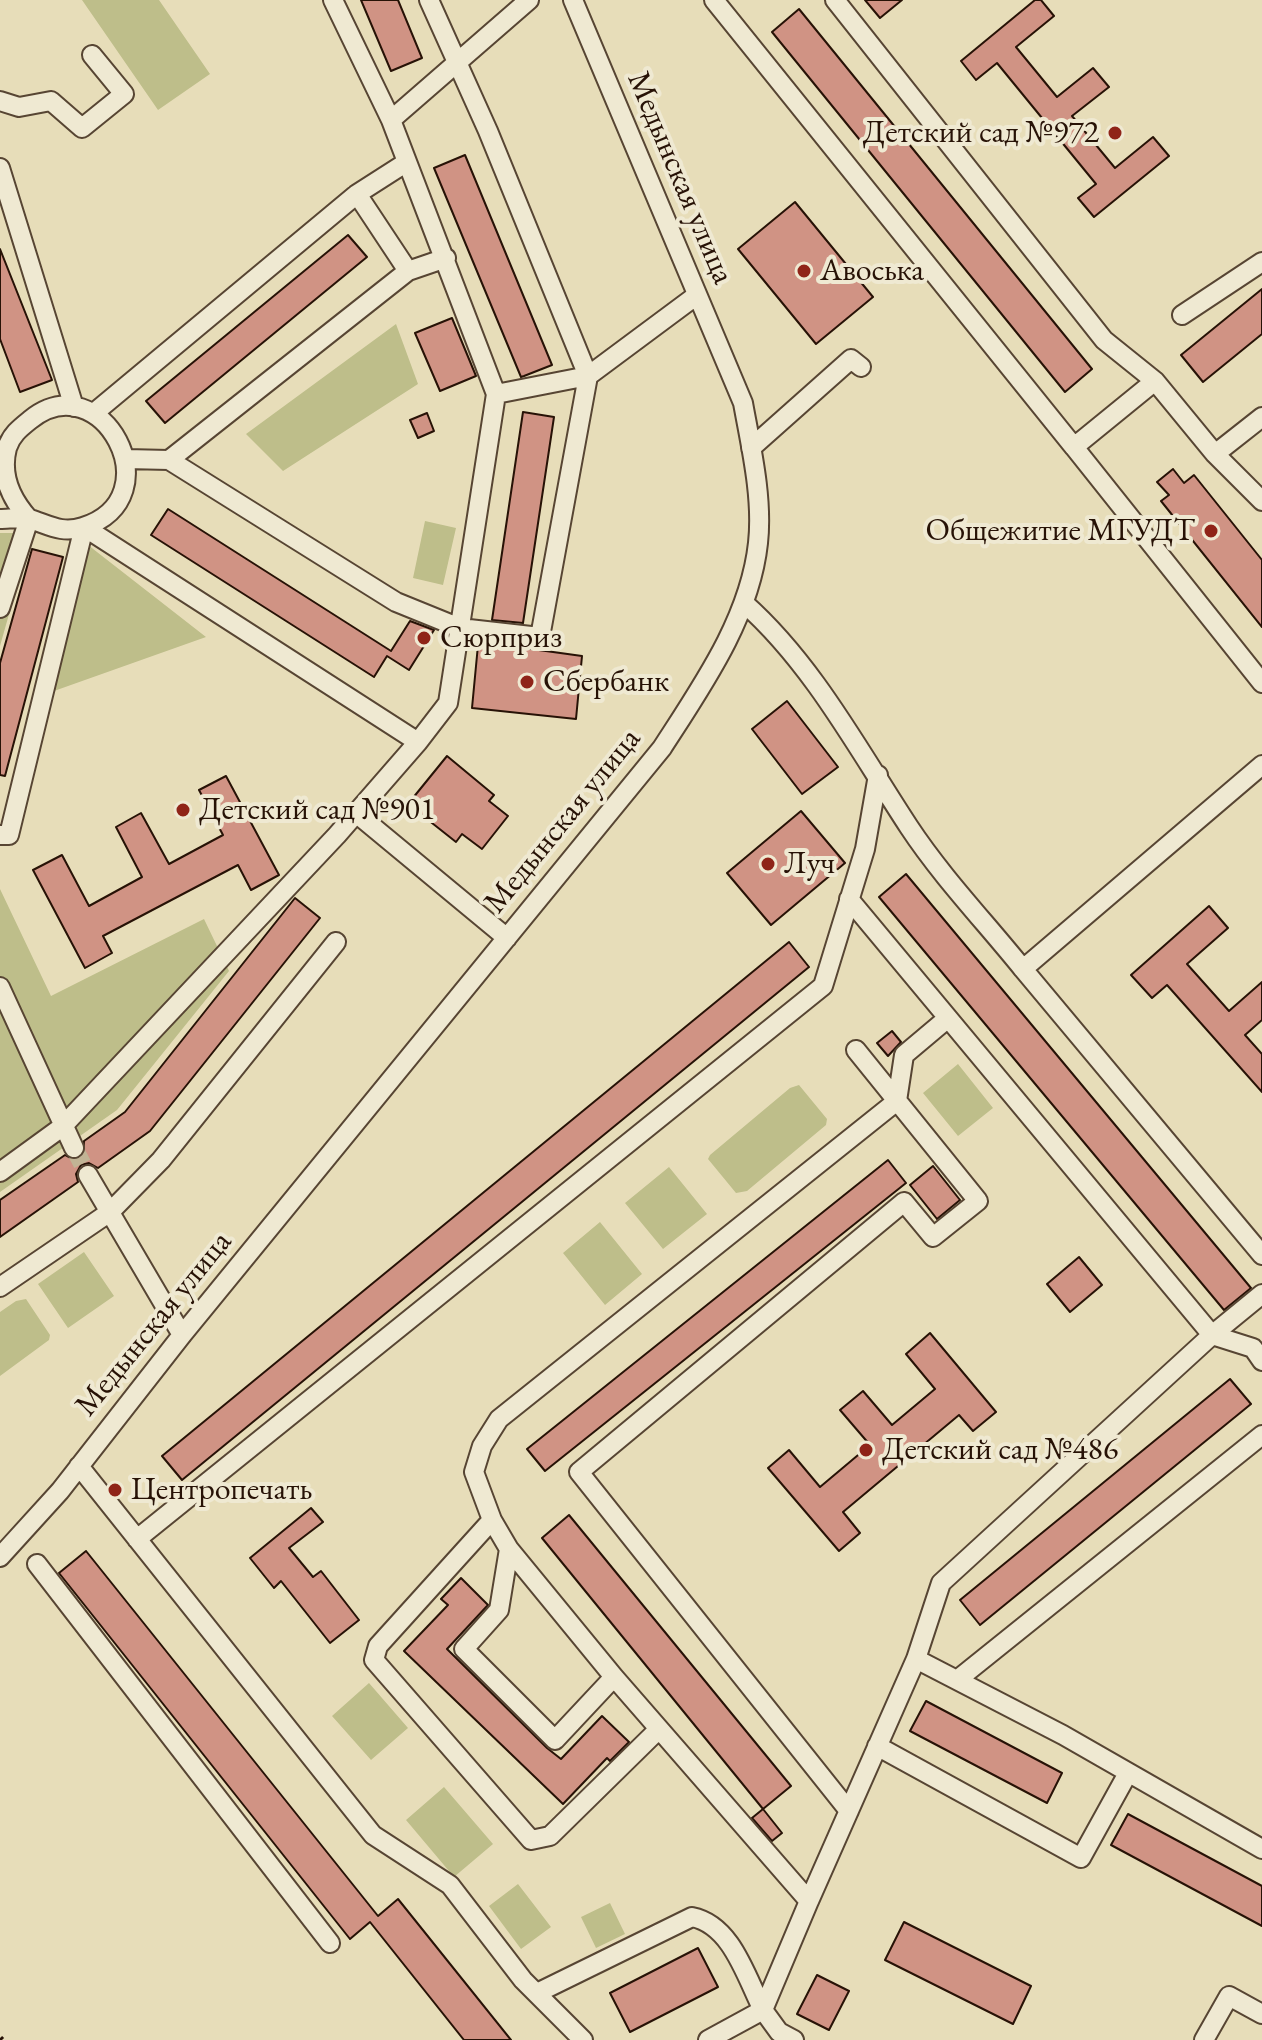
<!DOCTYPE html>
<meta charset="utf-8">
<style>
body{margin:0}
canvas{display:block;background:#e7ddb9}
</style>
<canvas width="1262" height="2040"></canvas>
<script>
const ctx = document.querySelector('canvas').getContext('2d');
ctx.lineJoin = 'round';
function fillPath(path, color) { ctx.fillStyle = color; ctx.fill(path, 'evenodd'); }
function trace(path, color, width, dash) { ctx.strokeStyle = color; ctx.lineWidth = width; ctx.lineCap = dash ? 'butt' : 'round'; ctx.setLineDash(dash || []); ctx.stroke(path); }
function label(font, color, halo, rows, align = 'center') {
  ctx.font = font + ' "EB Garamond",serif'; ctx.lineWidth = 8; ctx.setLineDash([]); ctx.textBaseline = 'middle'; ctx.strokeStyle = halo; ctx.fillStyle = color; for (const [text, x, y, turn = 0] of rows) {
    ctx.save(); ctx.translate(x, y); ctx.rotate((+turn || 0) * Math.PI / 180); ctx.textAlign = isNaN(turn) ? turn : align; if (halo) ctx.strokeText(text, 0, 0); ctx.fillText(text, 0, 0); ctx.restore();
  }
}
fillPath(new Path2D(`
 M82 0H159L210 74 158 110Z
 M396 324 418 384 283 471 246 434Z
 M425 521 456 528 443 585 413 578Z
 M0 533H32L0 646Z
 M88 545 206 637 54 691Z
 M0 889 51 996 204 919 229 971 117 1110 0 1192Z
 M958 1064 993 1108 958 1136 923 1093Z
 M799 1085 827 1119 826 1125 747 1191 736 1193 708 1159 710 1155 790 1088Z
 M669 1167 707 1214 663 1249 625 1203Z
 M600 1222 642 1274 605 1305 563 1253Z
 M84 1252 114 1296 68 1328 38 1284Z
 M26 1299 50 1335 49 1340 0 1376V1312L16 1301Z
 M369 1683 408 1728 371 1760 332 1716Z
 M444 1787 493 1844 454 1877 406 1820Z
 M518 1884 551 1927 521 1949 489 1906Z
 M610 1903 625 1934 596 1948 581 1917Z`), '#bebe8a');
const building = new Path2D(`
 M361 0H398L422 58 391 71Z
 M865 0H902L880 18Z
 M1035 0H1041L1054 16 1016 47 1057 97 1093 68 1109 87 1072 116 1115 168 1153 137 1169 156 1094 217 1078 198 1096 184 997 63 976 80 961 61Z
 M799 9 1092 369 1065 392 772 32Z
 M465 155 552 365 524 376 521 377 434 168Z
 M795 202 873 297 816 344 738 249Z
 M348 235 367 257 165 423 146 401Z
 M0 249 52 380 20 392 0 339Z
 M1262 289V334L1203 382 1181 355Z
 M452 318 476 376 440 391 415 333Z
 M523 412 554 417 523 623 492 620Z
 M427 413 434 431 418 438 410 420Z
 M1173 469 1184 483 1194 475 1262 560V627L1161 501 1169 495 1157 482Z
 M168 509 391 651 410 621 434 630 409 670 387 656 374 677 151 535Z
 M32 549 63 557 5 776 0 775V663Z
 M488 643 582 656 576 719 472 708 478 645 488 646Z
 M787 701 838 767 802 794 752 729Z
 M447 756 494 795 489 801 508 816 482 849 462 834 456 842 408 804Z
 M226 776 279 875 251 890 238 865 103 936 112 953 85 968 33 870 62 855 89 906 142 877 116 827 141 813 169 864 223 835 199 790Z
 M801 811 845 863 771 925 727 873Z
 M906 874 1251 1288 1224 1310 879 897Z
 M295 898 320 918 150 1131 98 1168 89 1163 81 1165 76 1174 78 1182 0 1237V1200L65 1155 74 1160 83 1156 84 1141 125 1112Z
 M1209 906 1228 928 1187 964 1229 1011 1262 982V1020L1245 1035 1262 1054V1092L1167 985 1152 998 1131 975Z
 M789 942 809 967 182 1480 162 1456Z
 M892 1031 901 1042 888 1056 877 1043Z
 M888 1160 906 1183 545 1471 527 1449Z
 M933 1166 960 1200 937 1219 910 1185Z
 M1079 1257 1102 1285 1070 1312 1047 1284Z
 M930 1333 996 1412 973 1431 959 1415 843 1512 860 1533 839 1551 768 1468 789 1450 820 1487 870 1445 840 1410 863 1391 892 1425 935 1389 906 1354Z
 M1230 1379 1251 1404 980 1625 960 1600Z
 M311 1508 323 1522 289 1548 313 1577 321 1571 359 1620 330 1643 281 1581 274 1588 250 1558Z
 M569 1515 791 1786 763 1809 542 1538Z
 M86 1551 378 1916 398 1899 511 2040H464L370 1922 350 1939 59 1573Z
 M461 1578 488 1605 447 1649 547 1748 561 1759 602 1716 629 1742 610 1761 607 1758 563 1804 404 1651 448 1605 441 1599Z
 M926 1701 1062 1773 1047 1803 910 1731Z
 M763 1809 782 1833 772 1841 752 1818Z
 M1128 1814 1262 1886V1926L1111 1845Z
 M904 1922 1031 1986 1013 2024 885 1960Z
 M698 1948 718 1987 630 2032 610 1993Z
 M817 1975 849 1991 829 2030 797 2014Z`);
fillPath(building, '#d09384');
trace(building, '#271206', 2);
trace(new Path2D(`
 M74 1148 88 1175`), '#c1b495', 18, [18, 9]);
const minor = new Path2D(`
 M333 0 391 120
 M429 0 488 131 588 376 697 295
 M714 0 1074 447 1155 381
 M835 0 1104 340 1155 381 1215 454 1262 501
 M0 101 19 107 51 101 82 128 124 94 92 55
 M0 168 74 407
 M357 194 407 162
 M1182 315 1262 262
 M94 413 357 194 408 271
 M1074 447 1262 683
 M751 448 851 359 861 367
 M1215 454 1262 417
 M126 459 169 460 396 602 460 628 540 637 588 376 496 394
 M169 460 408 271 446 258
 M0 519C9 519 21 517 30 519 49 525 62 534 83 527 175 498 101 362 30 420 20 428 11 435 7 448 0 475 11 499 29 519
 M744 603C813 664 859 751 909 827 942 877 986 923 1023 969L1262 765
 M0 608 29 519
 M418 742 448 703 496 394 391 120 529 0
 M356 813 507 938
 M0 835H9L84 527 418 742 337 835 62 1127 0 1172
 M849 899 1212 1335 1262 1294
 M1023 969 1262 1255
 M0 987 74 1148
 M88 1175 182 1335
 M0 1287 110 1212 161 1160 336 942
 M79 1466 373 1835 450 1885 523 1980 583 2040
 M492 1520 378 1646 374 1660 531 1840 550 1836 659 1729
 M137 1539 823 986 865 849 878 775
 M509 1549 499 1610 464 1649 555 1740 614 1677
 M0 1557 60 1491 182 1335 662 748C702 686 750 618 758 543 763 498 751 447 743 403L573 0
 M37 1564 330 1943
 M916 1659 1063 1735 1262 1849
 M957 1680 1262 1435
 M877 1746 1081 1858 1128 1773
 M849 1811 579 1472 904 1202 933 1237 978 1201 856 1050
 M809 1901 916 1659 941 1583 1212 1335 1253 1348 1262 1361
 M537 1993 692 1917C732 1925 746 1977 763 2010L809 1901 614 1677 509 1549 492 1520 474 1472 482 1446 499 1419 897 1101 904 1055 948 1018
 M708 2040 763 2010 779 2032 794 2040
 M1204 2040 1229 1996 1262 2014`);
trace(minor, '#574533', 22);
trace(minor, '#efe9d2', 18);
trace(new Path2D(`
 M0 2038 2 2040`), '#271206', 6, [14, 14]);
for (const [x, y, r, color] of [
 [1115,133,8,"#8f2418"],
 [804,271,8,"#8f2418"],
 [1211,531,8,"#8f2418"],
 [424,638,8,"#8f2418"],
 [527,682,8,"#8f2418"],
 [183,810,8,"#8f2418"],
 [768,864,8,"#8f2418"],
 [866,1450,8,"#8f2418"],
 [115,1490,8,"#8f2418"]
]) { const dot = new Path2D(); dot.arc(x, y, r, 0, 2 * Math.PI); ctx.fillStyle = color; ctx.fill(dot); trace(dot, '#efe9d2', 3); }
label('32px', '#271206', '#efe9d2', [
 ["Детский сад №972",1099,133,"right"],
 ["Авоська",820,271],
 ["Общежитие МГУДТ",1195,531,"right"],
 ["Сюрприз",440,638],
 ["Сбербанк",543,682],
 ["Детский сад №901",199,810],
 ["Луч",784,864],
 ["Детский сад №486",882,1450],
 ["Центропечать",131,1490]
], 'left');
label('32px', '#271206', '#efe9d2', [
 ["Медынская улица",680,178,67],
 ["Медынская улица",563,821,-51],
 ["Медынская улица",154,1324,-51]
]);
</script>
